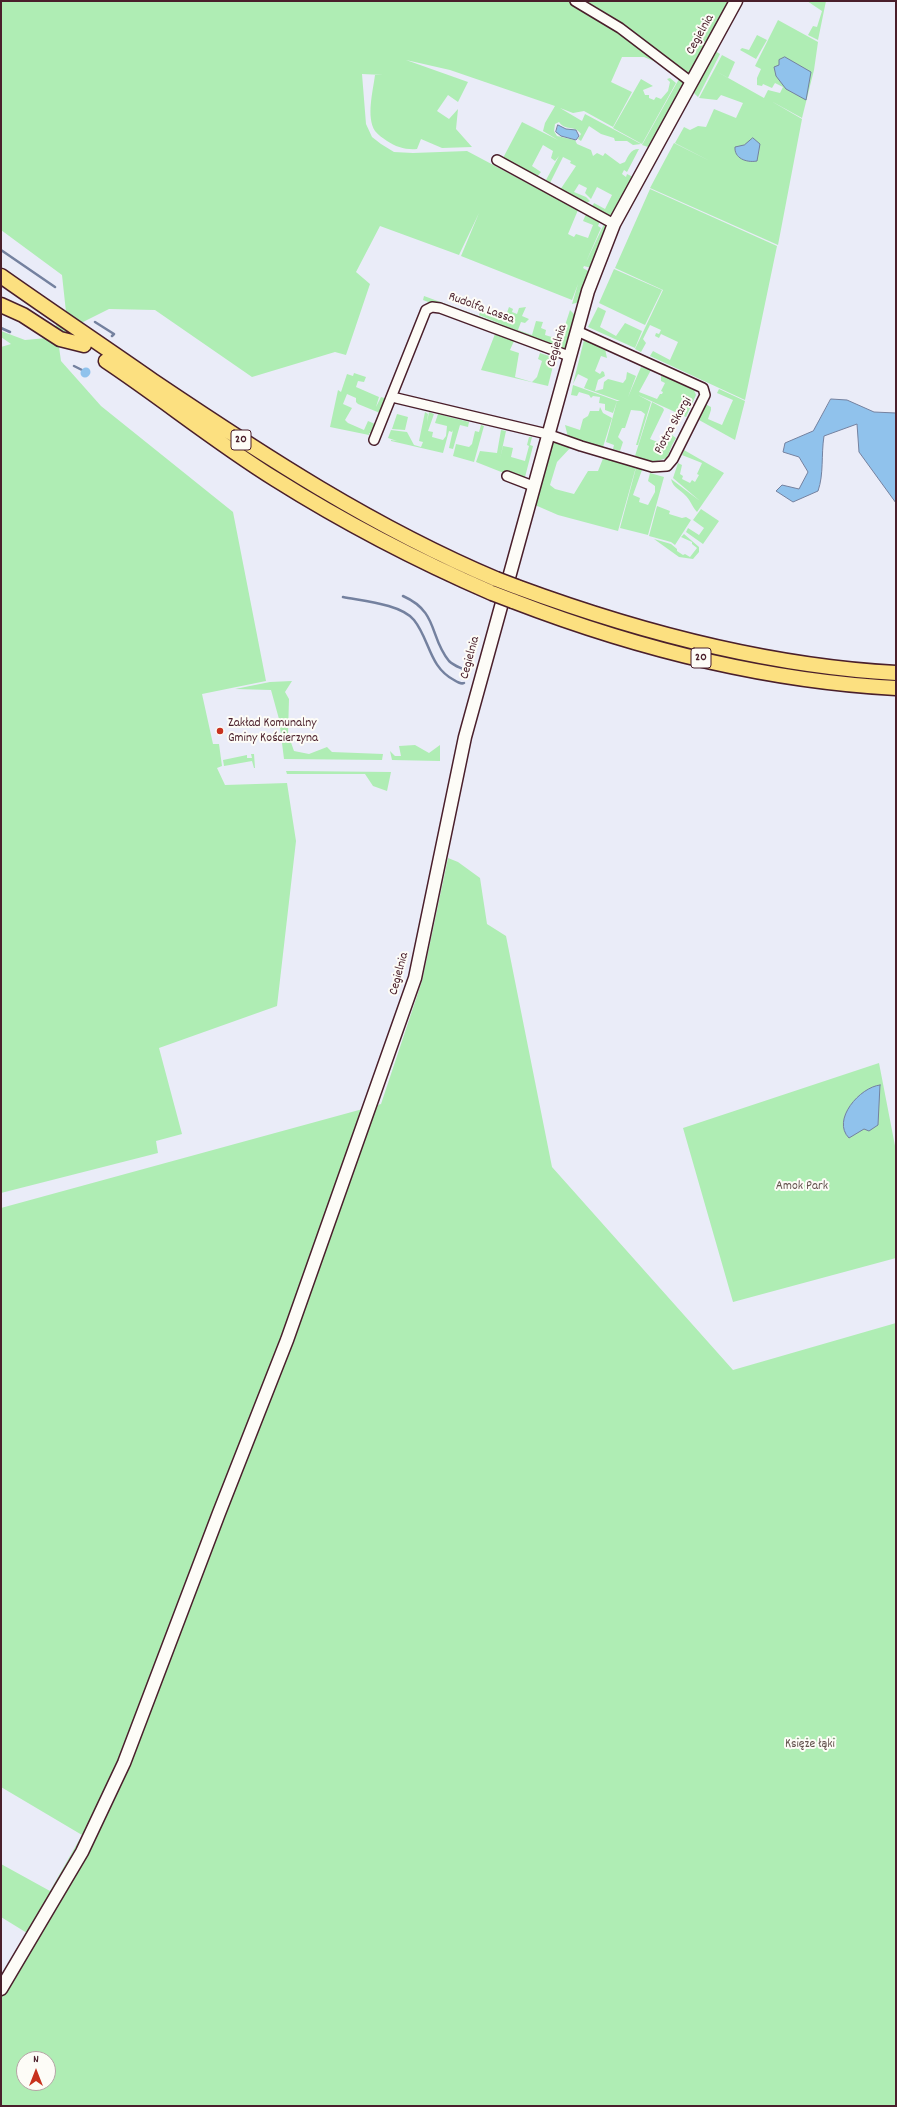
<!DOCTYPE html>
<meta charset="utf-8">
<style>
body{margin:0}
#map{position:relative;width:897px;height:2107px;overflow:hidden;background:#eaecf8;font-family:Dekko,sans-serif}
canvas{display:block}
.frame{position:absolute;inset:0;border:2px solid #4a1f2b;pointer-events:none}
.north{position:absolute;left:16px;top:2051px;width:40px;height:40px;box-sizing:border-box;background:#fdfcf7;border:1px solid #b5a4a5;border-radius:50%;rotate:0deg;font-size:11px;font-weight:700;line-height:16px;text-align:center;color:#4a1f2b}
.north::after{content:'';display:block;margin:auto;width:14px;height:18px;background:#c8321e;clip-path:polygon(50% 0,100% 100%,50% 72%,0 100%)}
</style>
<div id="map">
<canvas width="897" height="2107"></canvas>
<div class="frame"></div>
<div class="north">N</div>
</div>
<script>
const ctx = document.querySelector('canvas').getContext('2d');
ctx.lineJoin = 'round';
function fillPath(path, color) { ctx.fillStyle = color; ctx.fill(path, 'evenodd'); }
function trace(path, color, width, dash) { ctx.strokeStyle = color; ctx.lineWidth = width; ctx.lineCap = dash ? 'butt' : 'round'; ctx.setLineDash(dash || []); ctx.stroke(path); }
function label(font, color, halo, rows, align = 'center') {
  ctx.font = font + ' Dekko,sans-serif'; ctx.lineWidth = 4; ctx.setLineDash([]); ctx.textBaseline = 'middle'; ctx.strokeStyle = halo; ctx.fillStyle = color; for (const [text, x, y, turn = 0] of rows) {
    ctx.save(); ctx.translate(x, y); ctx.rotate((+turn || 0) * Math.PI / 180); ctx.textAlign = isNaN(turn) ? turn : align; if (halo) ctx.strokeText(text, 0, 0); ctx.fillText(text, 0, 0); ctx.restore();
  }
}
fillPath(new Path2D(`
 M1 1H730L689 76 644 57H622L611 82 632 92 613 127 584 111 573 113 560 108 582 121 585 114 641 144 633 145 627 141H615L614 138 601 134 589 126 581 141 578 139 581 134C575 125 565 131 559 122L555 124 554 131 557 136 575 140 577 144 591 150 593 156 597 153 603 156 605 153 620 164 625 162C628 157 630 149 639 149L627 172 624 170 622 174 626 177 627 174 635 178 613 215C605 219 599 212 592 207L594 203 605 209 612 195 597 187 591 199 585 193 587 188 579 184 574 192 586 197 590 201 585 204 560 190 576 166 570 163 571 161 563 157 550 183 546 180 559 156 555 161 551 158 553 151 543 145 532 166 541 172 537 177 503 158 522 122 558 140 543 131 545 123 555 106 450 70 406 60 468 82 458 102 448 95 437 111 449 119 458 109 456 129 472 147 442 148 421 139 417 149C406 150 396 147 387 141 383 138 378 135 375 131 366 117 373 91 375 75H383L362 74 366 124 372 137 381 144 394 152 413 153 467 151 578 210 568 234 574 237 576 234 588 238 593 225 583 221 586 214 600 221 598 226 601 228 586 262 604 224 607 229 591 268 584 266 583 268 590 272 580 302 572 304 578 284 572 300 461 256 479 213 459 255 380 226 356 272 370 284 346 355 335 352 252 377 155 310 109 309 77 325 59 347 61 361 101 406 233 512 266 681 202 694 213 744H219L222 766 217 768 225 785 287 783 296 841 277 1006 159 1048 182 1134 156 1141 158 1153 1 1193V347L11 344 1 337V331L25 340 47 338 66 312 62 275 1 230Z
 M807 1H826L818 40 808 35 813 26 817 27 822 11Z
 M778 20 818 42 814 70 802 118 771 101 802 119 778 245 650 188 674 143 710 161 719 144 710 161 675 143 684 127 690 130 698 126 706 127 714 109 736 118 743 103 721 95 717 100 699 98 714 70 764 98 768 90 780 93 783 87 775 83 772 88 763 84 762 86 757 85V78L761 69 755 66Z
 M757 35 767 40 756 59 740 50 742 48 749 50Z
 M715 51 720 54 698 97 693 92Z
 M722 55 735 62 728 78 714 70Z
 M670 78 676 83 642 144 613 128 641 79 653 86 643 90 645 95H649V98L654 100 656 97 661 99 668 91 670 82 667 79Z
 M679 79 686 83 660 126 651 148 642 145Z
 M650 189 777 246 745 400 650 356 653 351 670 360 678 342 661 334 659 338 655 336 656 333 659 334 661 330 650 325 643 339 646 343 641 352 635 349 663 290 615 268Z
 M614 269 662 290 645 325 599 303Z
 M424 296 506 326 479 315 481 310 505 318 509 307 513 309 512 312 517 314 519 308 526 307 522 316 529 319 525 323 521 322 518 330 532 335 536 321 543 322 541 328 546 330 545 335 555 338 554 341 559 344 570 310 576 316 566 348 557 349 423 300Z
 M598 307 606 311 600 327 616 336 625 323 642 331 635 348 588 327Z
 M495 334 514 341 510 350 519 353 515 377 532 382 537 377 542 361 538 359 540 353 555 358 548 386 481 370Z
 M584 340 605 349 607 358 601 356 595 371 600 374 602 371 604 372 605 376 598 380 595 391 603 389 604 382 608 379 623 383 626 379 627 372 636 376 628 397 641 367 651 370 639 392 657 399 660 394H662L663 392 661 391 665 383 661 381V375L694 390 696 395 686 417 638 395 651 402 638 445H636L645 414 641 411 631 410 625 428H622L618 437 623 442 620 451 613 449 614 445 606 442 617 401H620L584 388 588 379 578 374 573 384Z
 M354 373 366 377 364 382 358 381 356 387 379 397 376 407 381 397 387 399 380 413 358 404 356 402V398L347 394 343 404 352 408 345 420 348 423 364 430 368 421 375 424 372 434 369 433V435L330 427 338 390 341 392 347 374 353 376Z
 M573 385 617 401 613 413 605 410V404L599 403 600 397 593 396 591 398 589 395 579 392 577 396 571 395Z
 M719 389 745 401 735 440 699 420 705 404 711 407V410L708 419 722 425 733 400 717 393Z
 M652 402 663 408 664 410 650 439 665 445 669 437 672 435 676 438 672 445 667 458 654 462 635 456Z
 M600 407 603 413 612 418 603 447 568 437 565 425 580 430 583 419 588 416 590 411H599Z
 M425 412 428 414 427 422 429 412 434 414 428 431 433 432 432 437 443 440 446 436 447 426 435 423 438 414 469 422 468 427 460 425 453 449 449 448 453 430 452 432 449 431 443 453 391 441V440L397 441 388 438 391 430 407 432 414 445 421 447 423 442 419 441Z
 M397 414 408 417 405 430 392 429Z
 M481 425 484 426 474 462 453 456 456 444 469 447 472 444 475 431 479 432Z
 M501 430 506 431 500 459 503 446 513 448 511 457 525 461 529 446 527 445 529 437H532L530 445 533 446 524 481 476 462 480 451 497 453Z
 M553 440 572 446 557 462 550 485 555 489 574 494 588 471H598L604 456 636 467 618 531 558 515 535 505Z
 M684 450 724 473 697 512C692 507 691 501 686 496 680 489 673 488 671 479L700 501 673 478 678 463 682 465 680 474 683 476 682 479 690 483 692 480 695 482 699 475 697 474 702 463 682 455Z
 M636 468 642 470 633 495 640 498 639 502 648 505 655 492V486L648 481 650 473 664 477 648 535 620 528Z
 M657 506 670 511 669 514 682 518 686 517 691 520 675 545 671 542 649 536Z
 M701 509 719 521 703 544 686 532 688 528 699 535 704 528 693 520Z
 M684 534 699 547V552L693 559 679 557 654 539 671 544 677 549V551L683 555 685 554 690 557 697 548 692 544V542L681 537Z
 M292 681 285 692 289 699 288 734 294 751 309 754 327 747 332 752 383 754 382 760 284 759 279 719 271 690 235 689 270 682Z
 M415 745 429 753 440 745V761L392 760 390 751 395 756H401L399 746Z
 M251 754H254L255 768H254L252 761 224 766 223 760 247 755V758H252Z
 M286 771H293L391 772 387 791 373 786 365 774H287Z
 M448 858 458 862 480 878 487 924 506 936 552 1167 733 1370 896 1323V2106H1V1976L27 1933 1 1917V1864L50 1891 82 1835 1 1787V1208L381 1104 422 981ZM24 2059H48V2083H24Z
 M879 1063 896 1151V1258L733 1302 683 1128Z`), '#afedb4');
const water = new Path2D(`
 M785 57 811 72 806 100 786 89 776 76 774 67 779 65V60Z
 M558 125 566 129 576 130 579 136 576 140 561 136 556 132Z
 M753 138 760 144 757 161C746 163 734 158 735 147L744 145Z
 M831 399 847 400 874 412 896 413V503L859 452 857 424 824 436C821 455 824 474 818 491L793 502 776 491 782 485 799 489 808 472 799 457 783 452 785 443 813 431Z
 M880 1085 878 1125 869 1131 864 1129 849 1138C831 1120 860 1087 880 1085Z`);
fillPath(water, '#90c2ec');
trace(water, '#74819f', 1);
trace(new Path2D(`
 M1 250 55 287
 M95 322 114 334 112 336
 M1 328 10 332
 M74 366 86 372 87 371
 M403 596C439 612 429 637 449 661 455 667 463 668 468 672
 M343 597C363 601 401 604 414 620 430 640 429 667 454 680 457 682 462 684 464 683`), '#74819f', 2.5);
trace(new Path2D(`
 M85 373 86 372`), '#90c2ec', 9);
const street = new Path2D(`
 M575 1 620 28 691 82
 M497 160 614 224
 M392 397 547 434 581 446 652 467 667 466 673 459 705 395 703 388 577 331
 M374 440 426 310 432 307 440 308 569 356
 M507 476 533 486`);
const secondary = new Path2D(`
 M1 1989 82 1852 124 1763 219 1513 287 1340 415 978 465 737 588 291 614 224 736 1`);
const primary = new Path2D(`
 M1 276C52 312 103 346 153 381 263 455 373 527 496 579
 M1 305 23 315 60 339 84 345
 M106 361C163 399 217 443 275 479 345 523 416 560 492 593
 M517 587C639 632 766 666 896 673
 M513 601C635 648 766 681 896 688`);
trace(street, '#4a1f2b', 12);
trace(secondary, '#4a1f2b', 15);
trace(primary, '#4a1f2b', 17);
trace(street, '#fdfcf7', 9);
trace(secondary, '#fdfcf7', 12);
trace(primary, '#fce080', 14);
const primaryBridge = new Path2D(`
 M496 579 517 587
 M492 593 513 601`);
trace(primaryBridge, '#4a1f2b', 17, []);
trace(primaryBridge, '#fce080', 14);
for (const [x, y, r, color] of [
 [220,731,4,"#c8321e"]
]) { const dot = new Path2D(); dot.arc(x, y, r, 0, 2 * Math.PI); ctx.fillStyle = color; ctx.fill(dot); trace(dot, '#fdfcf7', 1.5); }
for (const [x, y, w] of [
 [241,440,20],
 [701,658,20]
]) { const box = new Path2D(); box.roundRect(x - w / 2, y - 10, w, 20, 3); ctx.fillStyle = '#fdfcf7'; ctx.fill(box); trace(box, '#4a1f2b', 1); }
label('bold 12px', '#4a1f2b', null, [
 ["20",241,440],
 ["20",701,658]
]);
label('13px', '#4a1f2b', '#fdfcf7', [
 ["Cegielnia",701,35,-61],
 ["Rudolfa Lassa",481,309,20],
 ["Cegielnia",558,346,-74],
 ["Piotra Skargi",674,426,-61],
 ["Cegielnia",471,658,-75],
 ["Cegielnia",400,974,-75]
]);
label('13px', '#4a1f2b', '#fdfcf7', [
 ["Zakład Komunalny",228,724],
 ["Gminy Kościerzyna",228,739]
], 'left');
label('13px', '#63524d', '#fdfcf7', [
 ["Amok Park",802,1187],
 ["Księże łąki",810,1745]
]);
</script>
